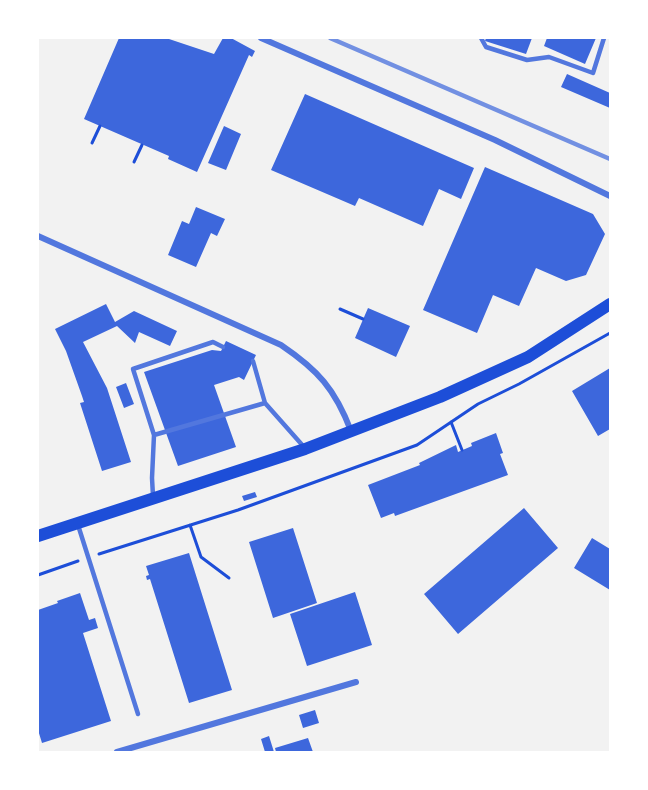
<!DOCTYPE html>
<style>
body{margin:0}
#map{position:relative;width:648px;height:790px;overflow:hidden;background:#f2f2f2;font-family:"Asap Condensed",sans-serif}
canvas{display:block}
.frame{position:absolute;inset:0;border:39px solid #fff;pointer-events:none}
</style>
<div id="map">
<canvas width="648" height="790"></canvas>
<div class="frame"></div>
</div>
<script>
const ctx = document.querySelector('canvas').getContext('2d');
ctx.lineJoin = 'round';
function fillPath(path, color) { ctx.fillStyle = color; ctx.fill(path, 'evenodd'); }
function trace(path, color, width, dash) { ctx.strokeStyle = color; ctx.lineWidth = width; ctx.lineCap = dash ? 'butt' : 'round'; ctx.setLineDash(dash || []); ctx.stroke(path); }
fillPath(new Path2D(`
 M119 38H166L214 54 223 38H231L255 51 252 57 249 55 197 172 168 159 169 156 84 119Z
 M486 38H532L526 54 485 41Z
 M547 38H596L585 64 544 46Z
 M567 74 610 93V108L561 87Z
 M305 94 474 168 461 199 439 189 423 226 359 198 355 206 271 170Z
 M224 126 241 134 226 170 208 163Z
 M485 167 593 214 605 234 586 275 566 281 536 268 519 306 493 295 477 333 423 310Z
 M196 207 225 219 217 236 211 233 196 267 168 255 182 221 189 224Z
 M106 304 115 322 134 311 177 331 170 346 139 332 135 343 117 326 83 342 107 388 131 462 102 471 80 403 84 402 82 396 66 351 55 329Z
 M368 308 410 326 396 357 355 338Z
 M226 341 256 355 244 380 239 377 214 385 236 447 178 466 144 372 212 350 221 351Z
 M610 368V429L598 436 572 391Z
 M126 383 134 404 124 408 116 387Z
 M496 433 503 453 500 454 508 475 395 516 394 513 381 518 368 485 420 465 419 463 456 445 458 452 472 446 471 443Z
 M255 492 257 497 244 501 242 496Z
 M524 508 558 548 458 634 424 594Z
 M293 528 317 603 273 618 249 542Z
 M592 538 610 549V590L574 568Z
 M189 553 232 690 189 703 150 579 147 580 146 576 149 575 146 566Z
 M355 592 372 645 307 666 290 614Z
 M80 593 89 620 95 618 98 628 83 633 111 721 42 743 38 730V610L58 603 57 601Z
 M315 710 319 723 303 728 299 715Z
 M269 736 274 752H265L261 739Z
 M308 738 313 752H276L275 748Z`), '#3d67dc');
trace(new Path2D(`
 M92 143 100 126
 M134 162 142 145
 M340 309 363 319
 M451 422 462 450
 M190 525 201 557 229 578
 M99 554 238 510 417 445 478 404 519 384 610 333
 M38 575 78 561`), '#1d4ed8', 3);
trace(new Path2D(`
 M481 38 486 47 527 60 549 57 593 73 604 38
 M253 361 265 403
 M154 435 133 369 213 342 223 347
 M153 496 152 478 154 435 265 403 304 447
 M78 525 138 714`), '#5277de', 4.5);
trace(new Path2D(`
 M261 38 495 140 610 196
 M38 236 281 345C318 370 335 389 351 431
 M117 752 356 682`), '#5277de', 6);
trace(new Path2D(`
 M38 536 305 449 440 397 528 357 610 304`), '#1d4ed8', 12);
trace(new Path2D(`
 M330 38 610 159`), '#7290e2', 4.5);
</script>
